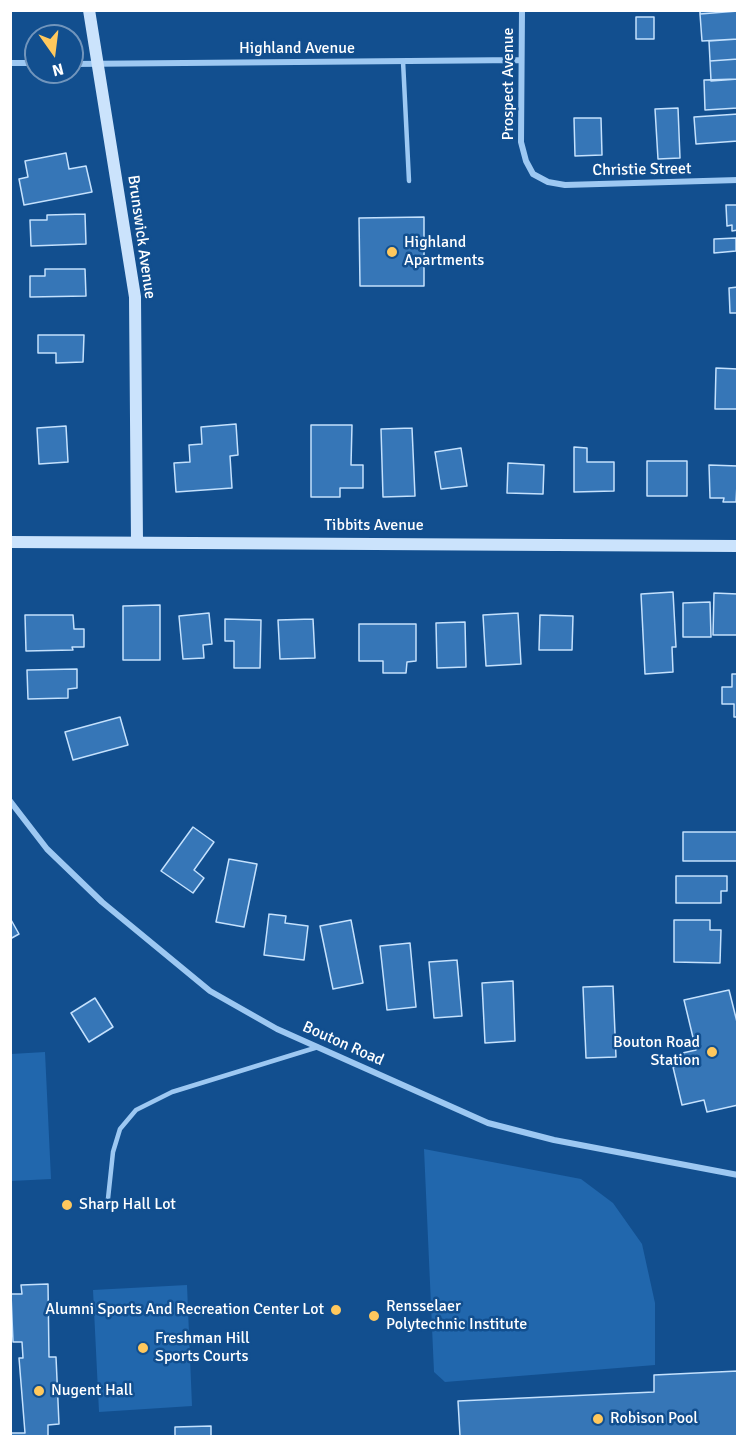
<!DOCTYPE html>
<html>
<head>
<meta charset="utf-8">
<style>
  body { margin:0 }
  #map { position:relative; width:748px; height:1447px; overflow:hidden; background:#124f8f; font-family:Signika,sans-serif }
  canvas { display:block }
  .frame { position:absolute; inset:0; border:12px solid #fff; pointer-events:none }
  .north { position:absolute; left:24px; top:24px; width:60px; height:60px; box-sizing:border-box; background:#124f8f; border:2px solid #7195bc; border-radius:50%; rotate:166deg; font-size:16px; font-weight:700; line-height:24px; text-align:center; color:#fff }
  .north::after { content:''; display:block; margin:auto; width:21px; height:27px; background:#ffc85d; clip-path:polygon(50% 0,100% 100%,50% 72%,0 100%) }
</style>
</head>
<body>
<div id="map">
<canvas width="748" height="1447"></canvas>
<div class="frame"></div>
<div class="north">N</div>
</div>
<script>
const ctx = document.querySelector('canvas').getContext('2d');
ctx.lineJoin = 'round';
function fillPath(path, color) {
  ctx.fillStyle = color;
  ctx.fill(path, 'evenodd');
}
function toPath(rows) {
  const path = new Path2D();
  for (const r of rows) {
    path.moveTo(r[0], r[1]);
    for (let i = 2; i < r.length; i += 2) path.lineTo(r[i], r[i + 1]);
  }
  return path;
}
function trace(path, color, width, dash) {
  ctx.strokeStyle = color;
  ctx.lineWidth = width;
  ctx.lineCap = dash ? 'butt' : 'round';
  ctx.setLineDash(dash || []);
  ctx.stroke(path);
}
function write(font, color, halo, rows, align = 'center') {
  ctx.font = font + ' Signika,sans-serif';
  ctx.lineWidth = 5;
  ctx.setLineDash([]);
  ctx.textBaseline = 'middle';
  ctx.strokeStyle = halo;
  ctx.fillStyle = color;
  for (const [text, x, y, turn = 0] of rows) {
    ctx.save();
    ctx.translate(x, y);
    ctx.rotate((+turn || 0) * Math.PI / 180);
    ctx.textAlign = isNaN(turn) ? turn : align;
    if (halo) ctx.strokeText(text, 0, 0);
    ctx.fillText(text, 0, 0);
    ctx.restore();
  }
}
fillPath(toPath([
  [45,1052,51,1179,11,1181,11,1054],
  [424,1149,581,1179,613,1203,642,1244,655,1303,655,1365,445,1382,434,1372],
  [187,1285,192,1406,99,1412,93,1290]
]), '#2167ad');
const building = toPath([
  [700,10,738,10,738,11,700,14,700,10],
  [738,11,738,39,702,41,700,14,738,11],
  [636,17,654,17,654,39,636,39,636,17],
  [738,39,738,59,710,61,709,41,738,39],
  [738,59,738,79,711,81,710,61,738,59],
  [738,79,738,108,705,110,704,80,738,79],
  [678,108,680,158,658,159,655,109,678,108],
  [738,114,738,141,696,144,694,117,738,114],
  [574,118,601,118,602,155,575,156,574,118],
  [66,153,69,169,86,166,92,192,24,205,19,179,28,177,25,161,66,153],
  [726,205,738,205,738,230,732,231,732,225,727,226,726,205],
  [85,214,86,244,31,246,30,220,47,220,47,215,85,214],
  [424,217,424,286,360,286,359,218,424,217],
  [736,238,736,251,714,253,714,239,736,238],
  [45,269,85,269,86,296,30,297,30,276,45,276,45,269],
  [738,287,738,313,730,313,729,288,738,287],
  [38,335,84,335,83,362,56,363,56,353,38,353,38,335],
  [716,368,738,369,738,409,715,409,716,368],
  [236,424,238,455,230,456,232,488,176,492,174,463,190,462,189,445,202,444,201,427,236,424],
  [311,425,352,425,351,465,363,465,363,488,340,488,340,497,311,497,311,425],
  [66,426,68,462,39,464,37,428,66,426],
  [412,428,415,496,383,497,381,429,412,428],
  [574,447,587,448,587,462,614,462,614,491,574,492,574,447],
  [461,448,467,486,441,489,435,452,461,448],
  [647,461,687,461,687,496,647,496,647,461],
  [508,463,544,465,543,494,507,493,508,463],
  [709,465,738,466,736,502,723,502,724,498,710,498,709,465],
  [673,592,676,647,672,647,673,672,645,674,641,594,673,592],
  [714,593,738,594,738,635,713,635,714,593],
  [710,602,711,637,683,637,683,603,710,602],
  [160,605,160,660,123,660,123,606,160,605],
  [209,613,212,644,203,645,204,658,183,659,179,616,209,613],
  [518,613,521,664,486,666,483,615,518,613],
  [25,615,73,615,74,629,84,629,84,647,72,647,73,650,26,651,25,615],
  [540,615,573,616,572,650,539,650,540,615],
  [225,619,261,620,260,668,234,668,234,641,225,641,225,619],
  [313,619,315,658,280,659,278,620,313,619],
  [465,622,466,667,437,668,436,623,465,622],
  [359,624,416,624,416,661,407,662,406,673,383,673,383,661,359,661,359,624],
  [77,669,77,688,68,689,68,698,28,699,27,670,77,669],
  [732,674,738,674,738,717,734,717,734,704,722,704,722,687,732,687,732,674],
  [120,717,128,745,73,760,65,732,120,717],
  [193,827,214,842,194,870,204,878,193,893,161,871,193,827],
  [683,832,737,832,737,861,683,861,683,832],
  [229,859,257,864,244,927,216,922,229,859],
  [676,876,727,876,727,891,721,891,721,903,676,903,676,876],
  [269,914,286,916,285,923,308,926,304,960,264,955,269,914],
  [10,918,19,934,10,939,10,918],
  [351,920,363,983,333,989,320,926,351,920],
  [674,920,710,920,710,930,721,930,720,963,674,962,674,920],
  [410,943,416,1007,387,1010,380,946,410,943],
  [457,960,462,1016,434,1018,429,962,457,960],
  [513,981,515,1041,485,1043,482,983,513,981],
  [613,986,616,1057,586,1058,583,987,613,986],
  [729,990,738,1026,738,1105,707,1112,704,1100,682,1105,673,1067,681,1065,678,1054,696,1050,684,1000,729,990],
  [95,998,113,1027,89,1042,71,1013,95,998],
  [48,1284,49,1357,56,1357,59,1424,48,1425,48,1436,10,1436,10,1433,25,1433,19,1358,23,1358,22,1342,13,1342,11,1294,22,1294,21,1285,48,1284],
  [738,1371,738,1436,460,1436,458,1401,654,1392,654,1375,738,1371],
  [211,1426,211,1436,175,1436,175,1427,211,1426]
]);
fillPath(building, '#3676b7');
trace(building, '#c4e1fd', 1.5);
trace(toPath([
  [403,61,409,181],
  [107,1208,113,1152,120,1129,136,1110,172,1092,318,1047]
]), '#9dc8f2', 4.5);
trace(toPath([
  [522,10,521,142,526,161,533,174,548,182,565,185,738,180],
  [10,63,36,63],
  [72,64,521,60],
  [10,801,47,849,102,902,210,991,277,1029,488,1123,554,1140,738,1175]
]), '#9dc8f2', 6);
trace(toPath([
  [89,10,135,297,137,542],
  [10,542,738,546]
]), '#cbe3fc', 12);
for (const [x, y, r, color] of [
  [392,252,6,"#ffc85d"],
  [712,1052,6,"#ffc85d"],
  [67,1205,6,"#ffc85d"],
  [336,1310,6,"#ffc85d"],
  [374,1316,6,"#ffc85d"],
  [143,1348,6,"#ffc85d"],
  [39,1391,6,"#ffc85d"],
  [598,1419,6,"#ffc85d"]
]) {
  const dot = new Path2D();
  dot.arc(x, y, r, 0, 2 * Math.PI);
  ctx.fillStyle = color;
  ctx.fill(dot);
  trace(dot, '#124f8f', 2);
}
write('16px', '#fff', '#124f8f', [
  ["Highland Avenue",297,49],
  ["Prospect Avenue",509,84,-90],
  ["Christie Street",642,170,-1],
  ["Brunswick Avenue",141,237,82],
  ["Tibbits Avenue",374,526],
  ["Bouton Road",343,1044,24]
]);
write('16px', '#fff', '#124f8f', [
  ["Highland",404,243],
  ["Apartments",404,261],
  ["Bouton Road",700,1043,"right"],
  ["Station",700,1061,"right"],
  ["Sharp Hall Lot",79,1205],
  ["Rensselaer",386,1307],
  ["Polytechnic Institute",386,1325],
  ["Alumni Sports And Recreation Center Lot",324,1310,"right"],
  ["Freshman Hill",155,1339],
  ["Sports Courts",155,1357],
  ["Nugent Hall",51,1391],
  ["Robison Pool",610,1419]
], 'left');
</script>
</body>
</html>
